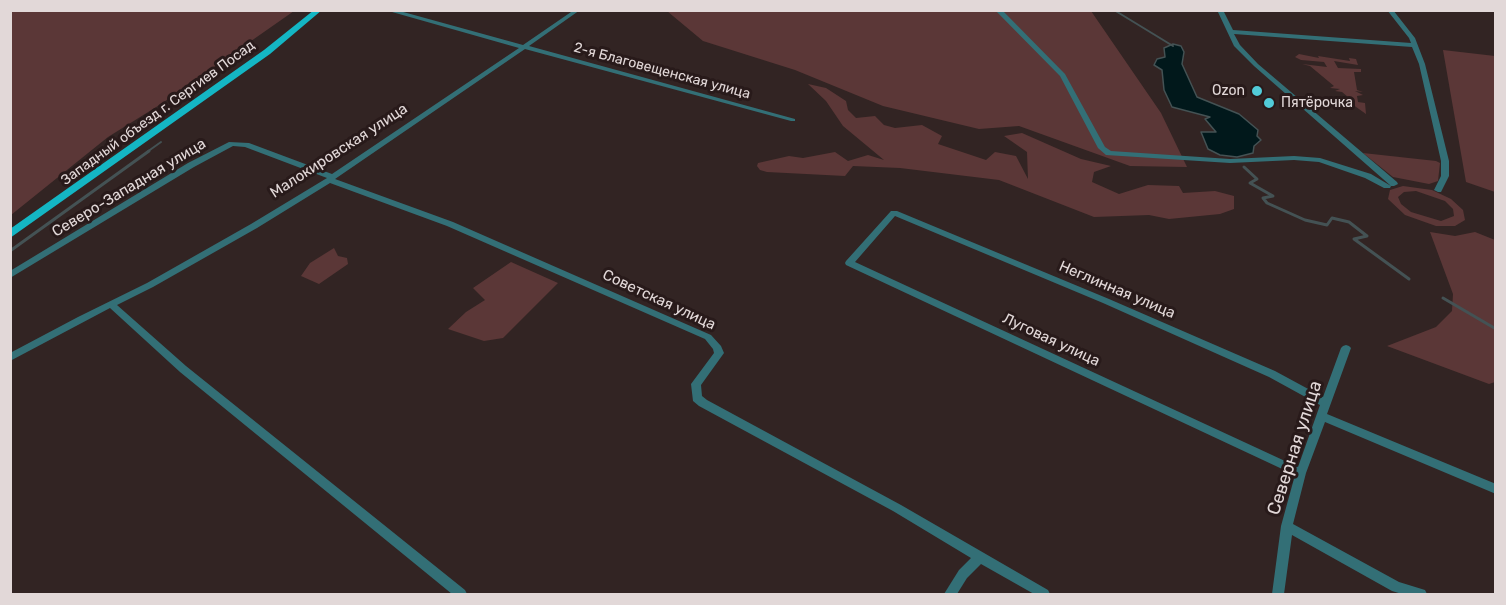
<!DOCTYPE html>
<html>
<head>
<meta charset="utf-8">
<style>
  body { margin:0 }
  #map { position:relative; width:1506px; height:605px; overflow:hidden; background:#322423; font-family:Rubik,sans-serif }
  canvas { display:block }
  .frame { position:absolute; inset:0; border:12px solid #e2d8d8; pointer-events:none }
</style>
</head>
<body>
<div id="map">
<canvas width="1506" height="605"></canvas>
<div class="frame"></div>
</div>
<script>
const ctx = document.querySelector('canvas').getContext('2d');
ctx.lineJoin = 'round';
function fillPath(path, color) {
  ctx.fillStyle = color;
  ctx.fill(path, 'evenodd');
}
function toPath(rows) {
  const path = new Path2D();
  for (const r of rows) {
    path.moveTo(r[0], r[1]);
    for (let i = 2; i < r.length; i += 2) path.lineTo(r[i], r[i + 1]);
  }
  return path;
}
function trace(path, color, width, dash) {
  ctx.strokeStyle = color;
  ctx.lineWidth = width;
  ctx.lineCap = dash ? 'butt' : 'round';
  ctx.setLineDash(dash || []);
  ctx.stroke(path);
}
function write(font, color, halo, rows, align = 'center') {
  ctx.font = font + ' Rubik,sans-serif';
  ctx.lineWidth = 6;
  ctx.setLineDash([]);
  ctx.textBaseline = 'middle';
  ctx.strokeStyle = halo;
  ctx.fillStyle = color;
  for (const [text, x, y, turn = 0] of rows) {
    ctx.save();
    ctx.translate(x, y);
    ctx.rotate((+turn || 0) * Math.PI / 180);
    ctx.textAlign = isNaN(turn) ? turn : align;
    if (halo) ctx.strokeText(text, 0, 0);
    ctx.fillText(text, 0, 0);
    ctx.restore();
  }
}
fillPath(toPath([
  [10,11,11,10,294,11,161,104,108,137,11,215],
  [667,11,1091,11,1161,113,1187,167,1130,166,1019,126,979,129,883,106,795,70,703,41],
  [1443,50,1495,56,1495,192,1466,182],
  [1299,54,1319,58,1318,56,1350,61,1349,58,1356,59,1358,65,1334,61,1338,68,1361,69,1361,72,1354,72,1357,90,1363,92,1355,91,1363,95,1357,96,1358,102,1365,103,1366,114,1349,102,1354,102,1342,92,1335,91,1340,89,1330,88,1334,86,1310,66,1302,64,1327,67,1324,62,1301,60,1295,57],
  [808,84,826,88,846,101,848,110,856,118,875,116,884,125,895,128,922,125,942,136,938,144,986,160,995,152,1016,156,1028,179,1027,152,1004,136,1022,133,1081,159,1111,166,1094,172,1092,182,1119,194,1148,185,1179,186,1183,193,1215,191,1234,196,1234,209,1220,214,1169,219,1149,215,1094,217,999,180,900,168,853,166,845,176,767,172,760,170,757,166,758,163,789,156,803,158,835,152,848,161,868,155,884,160,843,126,826,101],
  [1363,153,1436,161,1440,163,1438,181,1429,184,1393,177],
  [1403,186,1432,190,1451,199,1463,210,1465,220,1455,226,1436,226,1405,215,1388,199,1390,190],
  [1416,191,1445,201,1453,209,1454,216,1441,221,1411,212,1401,204,1398,197,1404,192],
  [1430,232,1455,236,1475,232,1495,240,1495,382,1489,384,1387,346,1436,327,1452,311,1453,294],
  [334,248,338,256,347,258,348,264,319,284,301,276,310,263],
  [511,262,558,283,503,338,484,341,448,329,466,312,485,300,473,288]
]), '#5b3737');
const water = toPath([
  [1173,44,1181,46,1184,52,1182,64,1197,97,1239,114,1258,130,1257,136,1261,140,1254,146,1253,153,1237,157,1220,155,1208,149,1201,132,1216,132,1205,119,1210,117,1172,107,1164,90,1162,70,1154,65,1157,59,1165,57,1164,48,1173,44]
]);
fillPath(water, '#01181b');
trace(water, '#445254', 1.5);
trace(toPath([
  [1114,10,1173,46],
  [147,152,161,142]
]), '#445254', 2);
trace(toPath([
  [1244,167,1257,179,1250,183,1273,196,1263,198,1267,203,1305,220,1327,225,1332,218,1349,222,1367,236,1354,239,1409,279],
  [10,251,149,151],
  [1443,298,1496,329]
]), '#445254', 3);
fillPath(toPath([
  [385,10,396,10,523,45,574,10,580,10,529,46,795,119,795,121,791,121,525,49,335,179,453,222,711,335,721,346,724,353,701,385,702,396,707,400,901,505,1048,590,1050,594,1034,594,981,564,967,578,957,594,944,594,959,570,971,558,893,511,699,406,693,401,691,384,714,353,713,349,705,339,447,226,330,183,257,228,153,287,117,305,186,366,465,590,467,594,452,594,180,372,110,308,10,361,10,353,78,317,147,283,251,224,327,178,245,147,233,146,194,167,10,278,10,271,188,163,229,142,249,143,332,174,519,48,385,10],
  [995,10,1002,10,1065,74,1105,147,1111,151,1230,159,1294,156,1320,158,1371,174,1391,186,1390,188,1384,188,1365,178,1319,162,1294,160,1230,163,1106,155,1098,148,1060,76,995,10],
  [1217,10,1223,10,1233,30,1411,43,1409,38,1387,10,1393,10,1415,38,1425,64,1449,161,1449,176,1441,192,1438,192,1434,190,1441,176,1441,161,1419,64,1412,47,1234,34,1240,45,1258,64,1397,182,1398,184,1394,186,1391,186,1254,66,1234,46,1217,10],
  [891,211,897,211,1109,299,1275,371,1323,397,1341,348,1343,346,1346,345,1349,346,1351,348,1327,414,1496,484,1496,494,1325,422,1306,473,1293,524,1399,582,1425,590,1427,594,1402,594,1392,591,1292,535,1284,594,1272,594,1281,526,1295,475,846,265,845,263,846,261,891,211],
  [895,216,1103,303,1269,377,1320,405,1298,467,855,262,895,216]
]), '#336f76');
fillPath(toPath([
  [314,10,322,10,270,54,10,238,10,229,264,50,314,10]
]), '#14b6c4');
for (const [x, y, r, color] of [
  [1257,91,6,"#52cbd8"],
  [1269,103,6,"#52cbd8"]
]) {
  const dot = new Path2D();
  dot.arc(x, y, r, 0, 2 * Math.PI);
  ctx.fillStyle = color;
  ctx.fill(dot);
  trace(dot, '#281a1a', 2);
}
write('14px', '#e2d8d8', '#281a1a', [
  ["2-я Благовещенская улица",662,71,15],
  ["Западный объезд г. Сергиев Посад",158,113,-36]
]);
write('14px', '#e2d8d8', '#281a1a', [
  ["Ozon",1245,91],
  ["Пятёрочка",1281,103,"left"]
], 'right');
write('15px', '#e2d8d8', '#281a1a', [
  ["Малокировская улица",339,151,-33],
  ["Северо-Западная улица",129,188,-31],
  ["Неглинная улица",1117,290,23],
  ["Советская улица",659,300,25],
  ["Луговая улица",1051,340,25]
]);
write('18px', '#e2d8d8', '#281a1a', [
  ["Северная улица",1295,448,-72]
]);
</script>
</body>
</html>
